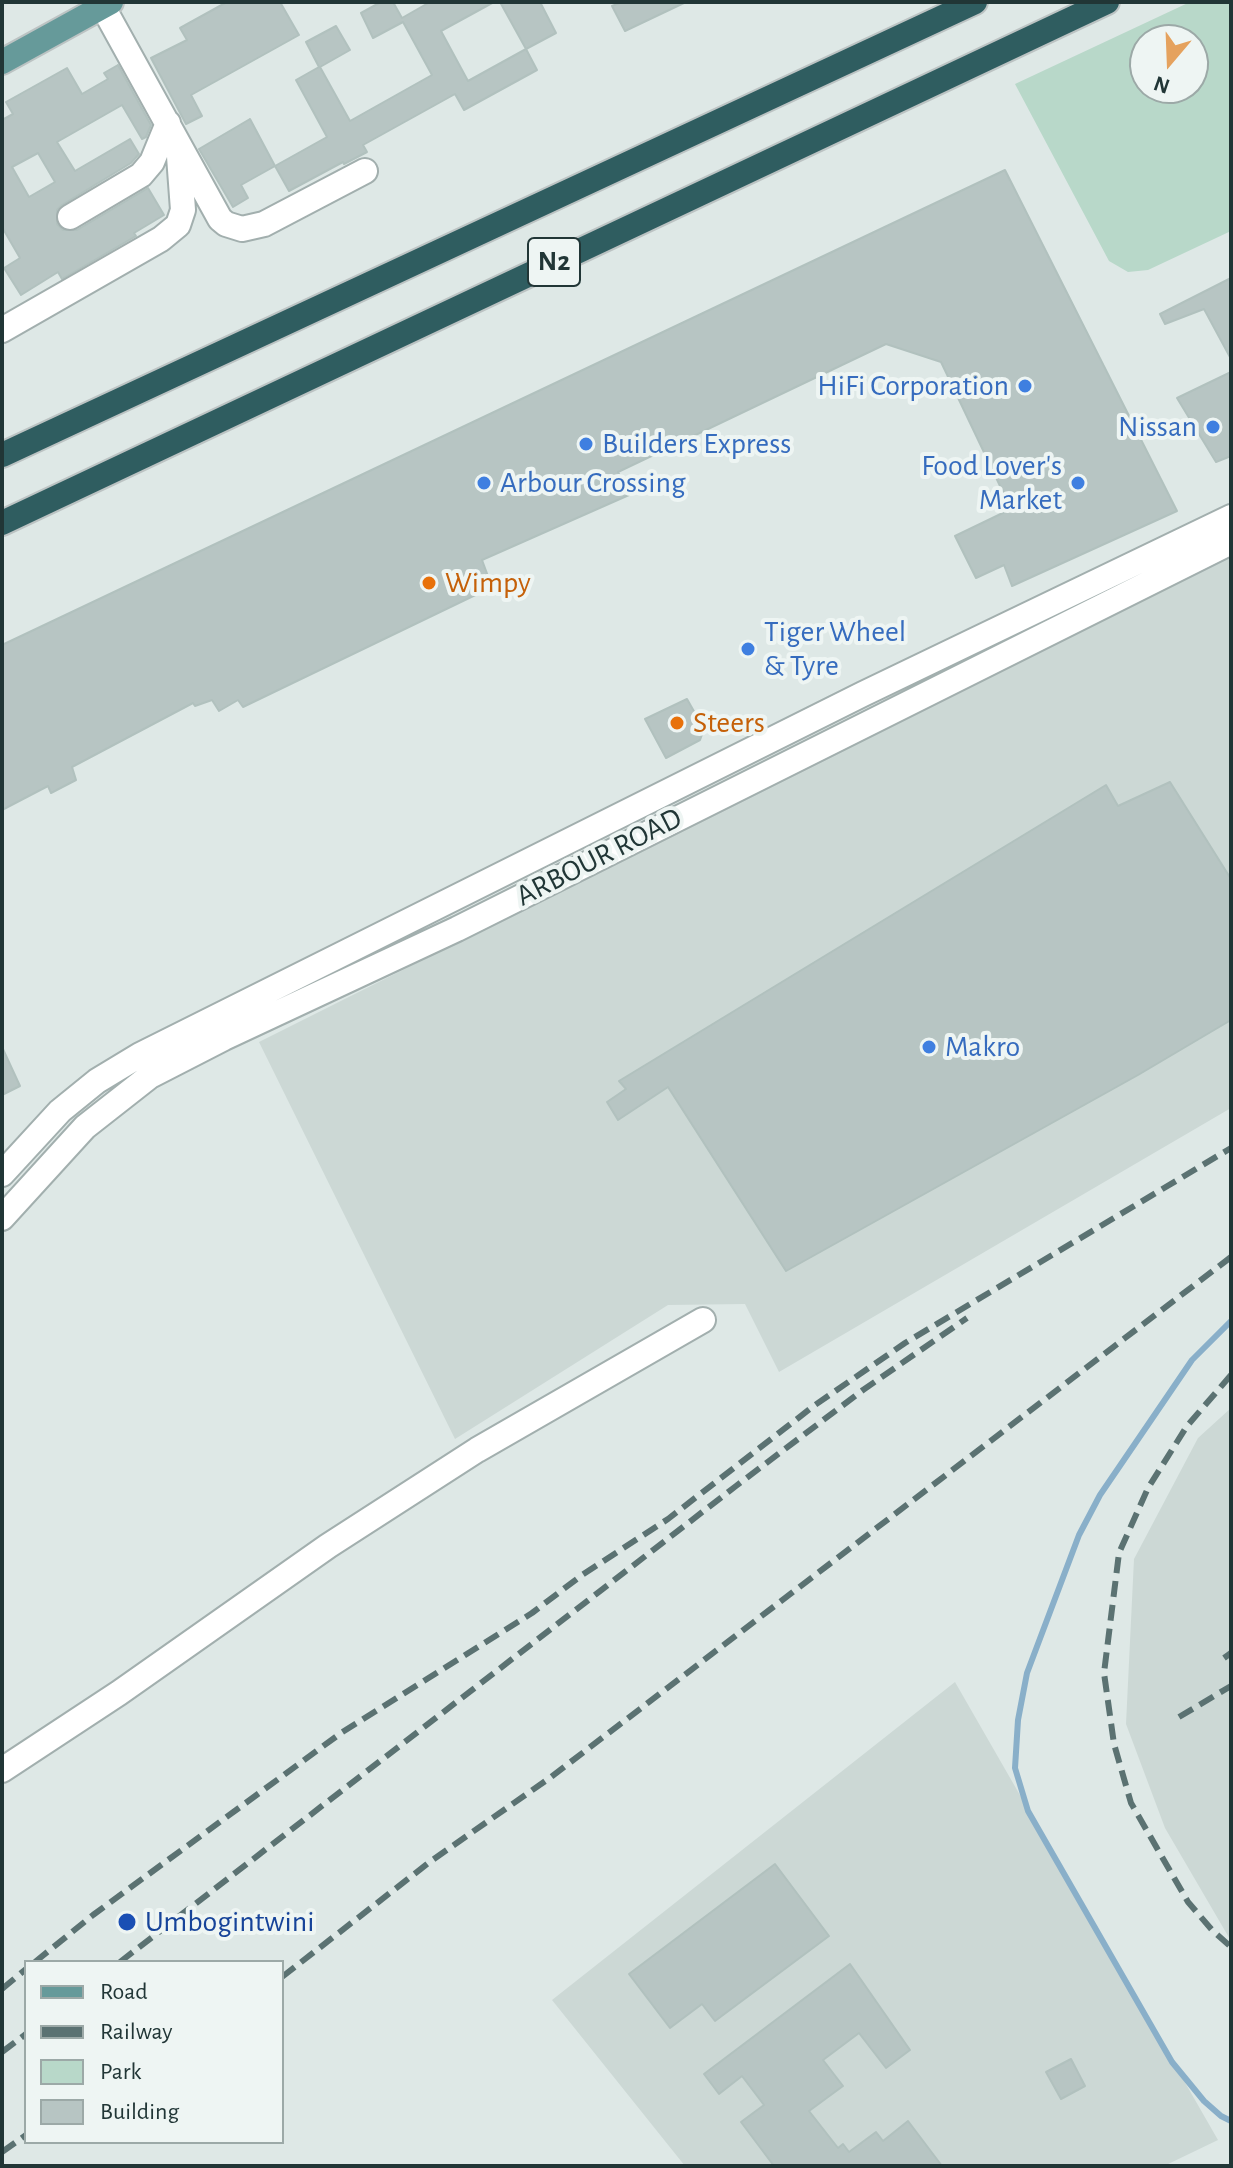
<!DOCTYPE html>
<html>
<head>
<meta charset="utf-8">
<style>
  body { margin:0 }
  #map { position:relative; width:1233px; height:2168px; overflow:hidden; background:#dee8e6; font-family:"Alegreya Sans",sans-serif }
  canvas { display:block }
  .frame { position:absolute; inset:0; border:4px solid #213636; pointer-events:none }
  .legend { position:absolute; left:24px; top:1960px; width:260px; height:184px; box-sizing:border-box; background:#eef5f3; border:2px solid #9ca9a7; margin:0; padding:10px 14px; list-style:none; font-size:24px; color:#213636 }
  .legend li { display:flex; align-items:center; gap:16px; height:40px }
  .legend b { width:40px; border:2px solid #9ca9a7 }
  .north { position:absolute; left:1129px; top:24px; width:80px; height:80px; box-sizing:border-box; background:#eef5f3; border:2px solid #9ca9a7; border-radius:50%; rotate:199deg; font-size:22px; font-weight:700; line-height:32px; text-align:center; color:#213636 }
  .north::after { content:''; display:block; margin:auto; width:28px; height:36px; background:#e5a25e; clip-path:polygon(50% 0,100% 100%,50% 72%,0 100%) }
</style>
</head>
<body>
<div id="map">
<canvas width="1233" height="2168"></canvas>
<div class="frame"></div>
<ul class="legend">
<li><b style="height:10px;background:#669a9a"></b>Road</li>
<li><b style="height:10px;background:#5b7272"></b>Railway</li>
<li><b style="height:22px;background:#b8d8c9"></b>Park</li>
<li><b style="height:22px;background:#b7c5c3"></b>Building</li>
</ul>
<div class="north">N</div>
</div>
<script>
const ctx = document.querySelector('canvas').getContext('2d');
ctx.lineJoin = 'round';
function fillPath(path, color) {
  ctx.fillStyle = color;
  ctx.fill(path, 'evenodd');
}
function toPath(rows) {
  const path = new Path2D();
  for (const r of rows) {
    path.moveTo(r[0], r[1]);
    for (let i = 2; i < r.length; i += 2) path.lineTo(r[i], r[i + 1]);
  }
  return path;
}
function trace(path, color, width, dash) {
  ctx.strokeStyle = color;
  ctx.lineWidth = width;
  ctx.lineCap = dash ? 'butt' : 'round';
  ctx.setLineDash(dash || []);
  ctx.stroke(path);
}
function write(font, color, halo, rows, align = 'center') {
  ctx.font = font + ' "Alegreya Sans",sans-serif';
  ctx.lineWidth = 8;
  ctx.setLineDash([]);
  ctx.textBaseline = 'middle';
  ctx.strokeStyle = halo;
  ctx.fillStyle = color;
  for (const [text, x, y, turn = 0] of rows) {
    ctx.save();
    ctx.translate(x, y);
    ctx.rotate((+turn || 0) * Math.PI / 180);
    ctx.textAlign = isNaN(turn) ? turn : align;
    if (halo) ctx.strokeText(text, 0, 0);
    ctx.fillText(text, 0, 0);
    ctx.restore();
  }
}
fillPath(toPath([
  [1231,555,1231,1108,779,1372,745,1304,668,1305,455,1439,259,1042],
  [1231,1408,1231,1941,1165,1828,1126,1724,1134,1559,1198,1438],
  [955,1682,1218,2140,1164,2166,685,2166,552,2000]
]), '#ccd8d5');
fillPath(toPath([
  [1190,2,1231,2,1231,231,1148,270,1128,272,1109,261,1015,84],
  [1145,40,1193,40,1193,88,1145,88]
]), '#b8d8c9');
trace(toPath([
  [1231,1321,1192,1360,1100,1495,1079,1535,1027,1673,1018,1720,1015,1768,1028,1811,1172,2062,1204,2101,1221,2116,1231,2121]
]), '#89afc9', 6);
const building = toPath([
  [227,2,280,2,299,35,191,95,202,116,186,124,151,58,187,40,180,28,227,2],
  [381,2,393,2,402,18,430,2,494,2,441,31,468,81,526,49,537,70,464,110,455,94,363,145,367,152,344,164,343,162,289,191,275,166,327,137,296,80,319,67,306,42,336,26,350,50,320,67,350,121,432,75,403,22,373,38,361,13,381,2],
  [500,2,540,2,556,33,526,49,500,2],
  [622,2,686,2,625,31,612,6,622,2],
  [118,65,151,125,146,137,142,139,122,105,57,142,75,171,130,139,139,154,131,163,62,205,57,210,57,224,63,230,77,230,148,188,164,215,134,233,136,236,62,279,58,272,21,295,4,268,20,258,2,227,2,120,13,114,6,102,67,68,82,94,108,79,104,73,118,65],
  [38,153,55,182,29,197,12,167,38,153],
  [250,119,275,166,241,185,248,198,233,207,199,149,250,119],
  [1005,170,1177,511,1012,586,1004,565,976,578,955,536,1011,509,941,362,886,344,618,472,629,495,482,560,492,587,243,707,238,700,219,711,212,700,195,706,193,703,72,767,76,780,51,793,48,786,2,810,2,645,1005,170],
  [1231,278,1231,359,1204,309,1165,324,1160,314,1231,278],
  [1231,372,1231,456,1216,462,1177,398,1231,372],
  [687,699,704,729,700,740,666,758,645,719,687,699],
  [1170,782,1231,879,1231,1020,1138,1075,786,1271,668,1087,618,1120,607,1102,626,1089,619,1081,1106,785,1118,806,1170,782],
  [2,1047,20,1086,2,1095,2,1047],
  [775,1864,829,1936,715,2021,702,2004,670,2028,629,1974,775,1864],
  [850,1964,910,2050,886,2068,859,2033,823,2060,843,2086,809,2111,838,2148,843,2144,849,2152,876,2132,883,2141,908,2121,942,2166,774,2166,741,2122,764,2105,742,2076,719,2094,704,2074,850,1964],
  [1071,2059,1085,2086,1061,2099,1046,2072,1071,2059]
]);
fillPath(building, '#b7c5c3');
trace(building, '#b1c1be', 2);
const minor = toPath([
  [103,7,220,219,226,224,242,229,264,224,365,171],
  [70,217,141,175,152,162,168,123],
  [2,330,161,239,178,225,183,210,179,156],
  [2,1174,60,1111,97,1081,140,1055,863,694,1231,517],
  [2,1218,85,1127,150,1076,224,1038,457,929,1231,542],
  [2,1770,119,1693,328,1546,477,1450,703,1320]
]);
const major = toPath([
  [2,62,111,2]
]);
const highway = toPath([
  [2,455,975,2],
  [2,523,1107,2]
]);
trace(minor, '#a2afae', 28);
trace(major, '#bcc3c3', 28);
trace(highway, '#bcc3c3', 28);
trace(minor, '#fff', 24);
trace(major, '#669a9a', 24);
trace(highway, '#2f5d60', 24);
trace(toPath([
  [1231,1375,1187,1426,1148,1488,1119,1553,1104,1673,1114,1744,1131,1803,1188,1902,1212,1930,1231,1947],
  [1224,1658,1231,1653],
  [1179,1717,1231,1686],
  [35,1962,93,1915,341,1733,532,1613,582,1575,668,1519,815,1405,905,1343,1231,1148],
  [120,1962,736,1486,863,1390,967,1318],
  [282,1977,431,1861,551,1777,1231,1257],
  [2,1989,26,1969],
  [2,2052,26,2034],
  [2,2152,26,2135]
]), '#5b7272', 6, [16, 8]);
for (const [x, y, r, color] of [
  [1025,386,8,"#3f7fe0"],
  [1213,427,8,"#3f7fe0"],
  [586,444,8,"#3f7fe0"],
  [484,483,8,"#3f7fe0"],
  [1078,483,8,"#3f7fe0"],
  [429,583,8,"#e8710a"],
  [748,649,8,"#3f7fe0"],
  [677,723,8,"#e8710a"],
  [929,1047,8,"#3f7fe0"],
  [127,1922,10,"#1a4fb4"]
]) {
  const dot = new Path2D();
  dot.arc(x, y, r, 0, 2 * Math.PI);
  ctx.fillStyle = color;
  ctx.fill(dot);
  trace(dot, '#eef5f3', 3);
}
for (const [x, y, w] of [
  [554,262,52]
]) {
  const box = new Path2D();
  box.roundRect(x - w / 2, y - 24, w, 48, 6);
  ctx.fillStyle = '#eef5f3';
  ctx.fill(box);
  trace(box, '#213636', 2);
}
write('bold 28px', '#213636', null, [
  ["N2",554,262]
]);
write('30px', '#366cbe', '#eef5f3', [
  ["HiFi Corporation",1009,386,"right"],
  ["Nissan",1197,427,"right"],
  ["Builders Express",602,444],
  ["Food Lover's",1062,466,"right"],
  ["Market",1062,500,"right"],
  ["Arbour Crossing",500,483],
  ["Tiger Wheel",764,632],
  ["& Tyre",764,666],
  ["Makro",945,1047]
], 'left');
write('30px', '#c56008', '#eef5f3', [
  ["Wimpy",445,583],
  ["Steers",693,723]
], 'left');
write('30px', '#213636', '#eef5f3', [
  ["ARBOUR ROAD",599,857,-27]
]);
write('30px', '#164399', '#eef5f3', [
  ["Umbogintwini",145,1922]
], 'left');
</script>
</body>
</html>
